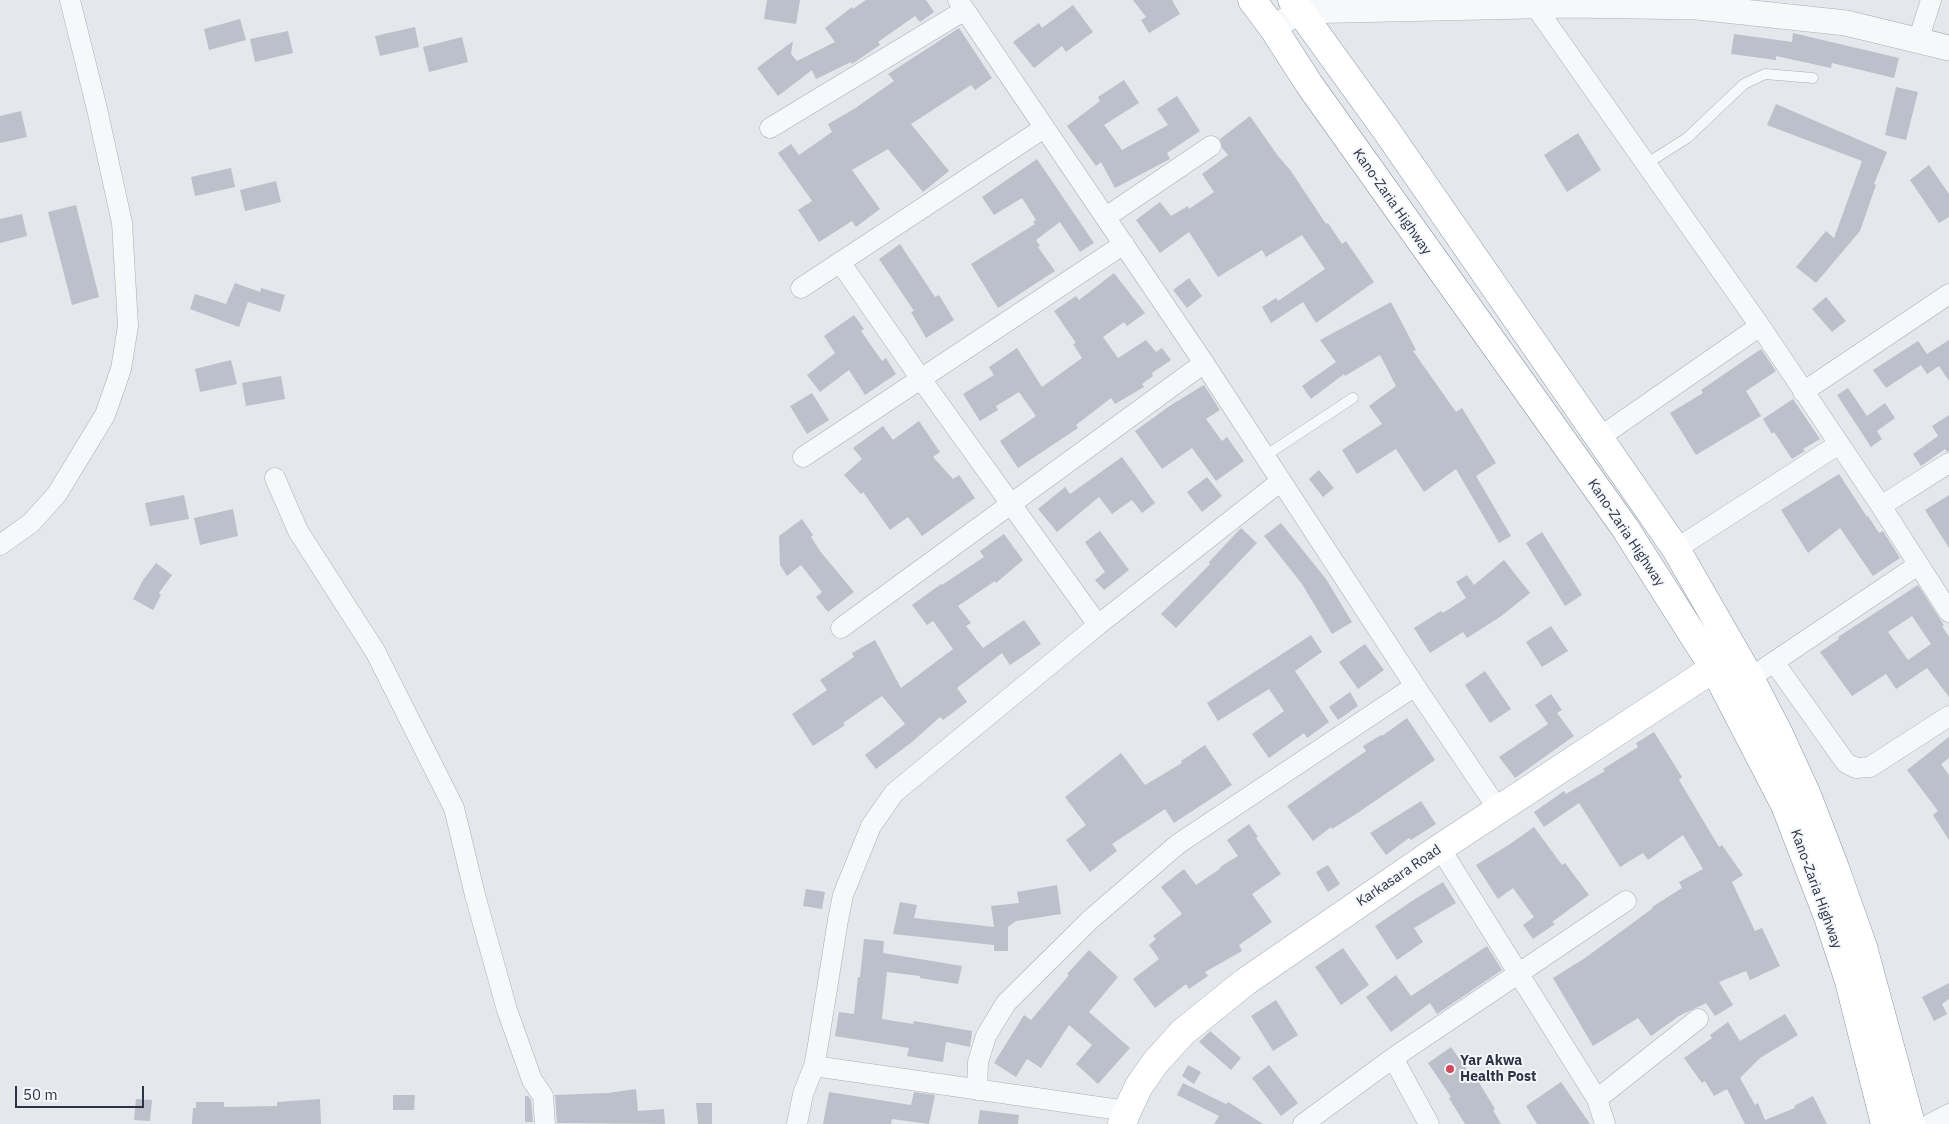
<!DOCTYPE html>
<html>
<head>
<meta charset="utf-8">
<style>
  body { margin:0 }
  #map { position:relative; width:1949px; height:1124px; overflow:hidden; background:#e4e7ec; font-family:"IBM Plex Sans",sans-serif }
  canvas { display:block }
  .scale { position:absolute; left:15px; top:1086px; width:129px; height:22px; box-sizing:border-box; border:2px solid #2b3445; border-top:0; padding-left:6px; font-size:15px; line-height:18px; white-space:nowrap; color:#2b3445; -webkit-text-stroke:4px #f4f6f9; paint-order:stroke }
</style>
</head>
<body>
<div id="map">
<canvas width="1949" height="1124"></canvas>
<div class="scale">50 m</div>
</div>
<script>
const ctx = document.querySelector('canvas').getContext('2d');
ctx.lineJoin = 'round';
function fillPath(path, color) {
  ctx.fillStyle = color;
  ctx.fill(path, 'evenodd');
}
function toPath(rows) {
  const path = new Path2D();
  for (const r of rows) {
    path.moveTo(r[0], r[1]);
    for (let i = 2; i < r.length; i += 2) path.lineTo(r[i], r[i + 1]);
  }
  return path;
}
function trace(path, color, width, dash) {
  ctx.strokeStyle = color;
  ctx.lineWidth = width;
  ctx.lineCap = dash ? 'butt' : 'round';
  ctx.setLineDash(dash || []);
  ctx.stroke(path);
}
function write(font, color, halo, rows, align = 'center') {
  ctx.font = font + ' "IBM Plex Sans",sans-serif';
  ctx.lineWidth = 4;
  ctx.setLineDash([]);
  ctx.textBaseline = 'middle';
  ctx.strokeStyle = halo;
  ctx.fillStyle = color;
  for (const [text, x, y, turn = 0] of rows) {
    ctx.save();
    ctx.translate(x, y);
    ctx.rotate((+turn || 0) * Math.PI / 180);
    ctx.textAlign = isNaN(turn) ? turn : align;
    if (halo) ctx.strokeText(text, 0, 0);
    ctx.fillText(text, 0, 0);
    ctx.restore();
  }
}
fillPath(toPath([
  [767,0,800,0,796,24,764,19],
  [866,0,926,0,934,12,920,22,915,16,878,42,880,45,852,64,851,62,816,79,812,70,778,96,757,68,793,41,791,54,797,61,835,42,825,28,852,7,853,9],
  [1133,0,1172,0,1180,14,1149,33,1141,20,1146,17],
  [1073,5,1093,32,1066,52,1062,46,1034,68,1013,42,1039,23,1042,28],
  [240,19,246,40,209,50,204,29],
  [415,27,419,47,380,56,375,36],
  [959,28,992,78,975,90,971,85,911,124,949,171,923,192,888,149,852,170,880,209,856,227,852,221,819,242,798,210,812,201,778,153,791,144,799,155,832,132,828,124,854,109,894,81,888,74],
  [288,31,293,53,255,62,250,39],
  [1793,33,1899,58,1894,78,1832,63,1831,68,1776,56,1776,60,1731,54,1734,34,1792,42],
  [462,37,468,62,429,72,423,47],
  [1124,80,1139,103,1104,125,1122,150,1168,125,1157,109,1177,96,1200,131,1167,153,1170,159,1115,188,1101,162,1096,166,1067,126,1100,101,1098,97],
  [1896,87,1918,92,1906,140,1885,135],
  [1776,104,1887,152,1874,184,1876,185,1860,231,1816,283,1796,267,1826,231,1834,238,1862,161,1767,125],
  [21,111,27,137,0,143,0,116],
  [1250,116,1278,156,1291,171,1326,224,1328,223,1342,244,1346,241,1374,282,1316,323,1303,302,1271,323,1262,307,1276,298,1278,301,1325,269,1302,235,1266,257,1262,250,1218,277,1189,232,1160,253,1136,220,1160,202,1171,216,1188,206,1189,209,1214,192,1202,174,1228,155,1222,148,1220,139],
  [1578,133,1601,170,1567,192,1544,155],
  [1037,159,1094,243,1080,252,1060,222,1036,240,1040,246,1038,247,1055,271,998,308,971,264,1035,224,1033,222,1036,220,1022,198,994,215,982,197],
  [1929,165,1949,194,1949,217,1939,223,1910,180],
  [231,168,235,187,195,196,191,177],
  [276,181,281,202,245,211,240,190],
  [76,205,99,297,72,305,48,212],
  [22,214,27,236,0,243,0,219],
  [900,244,935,297,939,295,954,320,926,338,911,312,914,311,879,259],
  [1114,273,1145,313,1127,326,1124,322,1103,337,1118,358,1146,340,1156,352,1162,348,1171,360,1152,373,1153,376,1142,384,1144,387,1115,404,1111,398,1076,425,1078,428,1018,468,1000,441,1036,416,1019,392,996,406,998,410,980,421,963,394,994,375,989,367,1017,348,1042,387,1082,358,1073,344,1076,343,1054,311,1076,296,1079,300],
  [1189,278,1202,296,1187,308,1173,290],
  [235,283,260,292,261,288,285,295,280,312,248,302,239,327,190,309,195,294,226,304],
  [1826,297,1846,321,1832,332,1812,309],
  [1391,302,1416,350,1413,351,1456,412,1462,408,1496,463,1476,476,1511,536,1499,543,1456,469,1424,492,1396,449,1357,474,1342,450,1382,424,1369,406,1396,386,1380,355,1345,376,1344,374,1311,399,1302,386,1336,362,1320,340],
  [854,315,864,329,861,331,882,361,886,358,896,374,865,395,849,370,820,392,807,375,835,353,824,336],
  [1949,340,1949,381,1939,366,1927,374,1921,365,1886,388,1873,370,1918,341,1927,354],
  [1761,349,1776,371,1746,391,1761,416,1696,455,1670,413,1703,393,1701,390],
  [231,360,237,384,200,392,195,369],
  [281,376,285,399,246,406,242,383],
  [1204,385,1220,410,1206,419,1222,441,1227,437,1244,461,1216,481,1192,448,1162,469,1135,431,1171,405],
  [1848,388,1867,416,1885,403,1895,418,1877,431,1882,439,1871,447,1837,395],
  [812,393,829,420,807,434,790,406],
  [1793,399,1820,439,1803,449,1805,451,1792,459,1774,432,1772,434,1763,419],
  [1949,415,1949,451,1947,452,1945,449,1921,466,1913,454,1938,436,1932,426],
  [919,421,940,452,933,457,953,479,959,475,975,498,922,536,908,517,890,530,863,492,861,494,844,475,862,459,853,448,883,426,893,440],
  [1122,457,1155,503,1142,513,1132,500,1112,514,1099,497,1057,532,1038,509,1065,487,1070,494],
  [1319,470,1334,488,1323,497,1309,479],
  [1839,474,1867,517,1868,516,1879,533,1883,531,1900,558,1873,576,1840,528,1808,553,1781,510],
  [1207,477,1222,496,1202,512,1187,492],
  [184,495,189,519,150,526,145,503],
  [1949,495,1949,548,1925,510],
  [233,509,238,536,200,545,194,518],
  [802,519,813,535,811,537,820,551,854,592,828,612,816,597,822,592,801,565,787,576,780,565,779,536],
  [1281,523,1326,579,1352,622,1332,634,1302,584,1264,536],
  [1241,528,1257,543,1176,628,1161,614,1210,564,1209,562],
  [1100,531,1129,570,1104,590,1095,580,1105,572,1085,542],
  [1542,532,1582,595,1565,606,1526,543],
  [1004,534,1023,560,996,583,995,581,958,606,971,623,966,626,983,648,1024,620,1041,644,1010,665,1002,653,957,688,967,702,943,720,940,717,912,742,876,769,865,755,905,724,882,696,843,723,845,725,813,746,792,714,827,690,820,680,854,657,852,653,875,640,901,688,953,649,933,621,927,625,912,605,941,584,942,585,984,557,980,551],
  [1504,560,1530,593,1500,617,1467,638,1463,632,1430,653,1414,628,1441,611,1443,613,1466,598,1456,582,1467,575,1474,585],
  [156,563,172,575,159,593,161,595,153,610,133,599,143,580],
  [1918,585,1944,625,1942,626,1949,637,1949,697,1927,668,1896,689,1886,674,1852,696,1820,652,1839,639,1838,637],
  [1912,616,1931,644,1908,660,1888,632],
  [1551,626,1568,651,1542,667,1526,642],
  [1311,635,1322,652,1295,671,1329,722,1307,738,1304,733,1269,758,1252,734,1284,711,1269,689,1218,721,1207,703],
  [1365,644,1384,670,1358,689,1339,662],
  [1485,671,1511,709,1490,723,1465,685],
  [1350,692,1358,706,1338,720,1329,707],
  [1551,694,1562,710,1557,713,1574,736,1515,778,1499,757,1548,724,1535,705],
  [1407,718,1435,760,1356,814,1332,829,1331,827,1313,841,1287,806,1366,751,1363,746,1381,735,1382,736],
  [1654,732,1682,777,1679,780,1719,847,1722,845,1743,875,1732,882,1755,931,1762,928,1780,966,1750,980,1746,971,1719,982,1733,1005,1715,1016,1706,1003,1679,1016,1651,1036,1638,1018,1593,1046,1553,978,1585,958,1653,908,1652,907,1682,888,1679,882,1703,869,1683,835,1648,860,1643,853,1620,867,1579,803,1544,827,1534,812,1564,791,1566,794,1605,771,1603,769,1638,747,1636,743],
  [1949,737,1949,758,1941,764,1949,775,1949,840,1933,815,1938,811,1907,770],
  [1205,745,1232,785,1174,823,1165,809,1112,844,1117,851,1090,872,1066,840,1086,825,1065,797,1121,753,1145,785,1182,763,1181,761],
  [1421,801,1436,824,1411,840,1409,838,1386,855,1370,833],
  [1249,824,1258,837,1256,838,1281,874,1252,894,1272,922,1239,945,1242,951,1205,972,1208,976,1189,989,1186,984,1155,1008,1133,979,1159,959,1149,945,1156,939,1153,936,1182,914,1161,887,1184,869,1196,885,1221,868,1220,867,1238,856,1227,840],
  [1534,827,1562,865,1565,863,1589,895,1552,922,1555,924,1533,939,1523,925,1534,917,1513,888,1498,899,1476,865,1510,844],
  [1328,865,1340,884,1328,892,1316,872],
  [1443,882,1456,903,1414,928,1423,942,1397,960,1375,926,1415,899],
  [1057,885,1061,914,1016,921,1008,927,1008,951,994,951,994,945,893,934,900,902,917,905,914,918,994,927,991,906,1019,903,1017,892],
  [806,889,825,892,822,909,803,906],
  [864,939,884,941,883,953,962,966,958,984,920,978,920,976,887,972,882,1019,913,1024,914,1021,972,1031,970,1047,946,1042,943,1062,907,1056,909,1048,835,1036,839,1012,854,1014,858,977,860,977],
  [1487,946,1502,970,1437,1014,1430,1003,1391,1032,1366,997,1396,975,1411,996],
  [1343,948,1369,985,1341,1005,1315,967],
  [1089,950,1118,977,1089,1012,1130,1048,1098,1084,1076,1064,1092,1045,1069,1025,1041,1068,1027,1059,1016,1077,994,1063,1024,1015,1031,1020,1069,975,1067,974],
  [1949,983,1949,999,1942,1004,1947,1014,1934,1021,1922,997],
  [1276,1000,1298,1035,1273,1051,1251,1016],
  [1785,1014,1798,1035,1760,1058,1740,1078,1755,1105,1758,1103,1765,1120,1795,1108,1794,1106,1813,1096,1827,1124,1745,1124,1727,1089,1714,1096,1705,1081,1702,1083,1684,1058,1712,1038,1710,1035,1728,1022,1740,1041],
  [1210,1031,1241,1058,1231,1070,1199,1042],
  [1451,1047,1476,1082,1478,1081,1495,1109,1493,1110,1501,1124,1465,1124,1449,1098,1451,1097,1428,1063],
  [1188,1065,1201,1072,1194,1084,1182,1076],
  [1269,1065,1298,1103,1281,1116,1252,1078],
  [1561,1082,1590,1124,1537,1124,1526,1106],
  [1183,1083,1226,1104,1228,1102,1263,1124,1214,1124,1219,1116,1177,1095],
  [636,1089,638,1111,664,1109,665,1124,557,1123,555,1095,608,1093],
  [829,1092,911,1105,914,1092,935,1095,929,1124,892,1119,891,1124,823,1124],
  [393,1095,415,1095,414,1110,393,1110],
  [525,1096,528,1096,531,1100,533,1122,525,1122],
  [136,1099,152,1100,150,1121,134,1120],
  [320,1099,321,1124,192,1124,193,1108,196,1108,196,1102,224,1102,224,1107,277,1106,277,1102],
  [696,1103,712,1103,712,1124,698,1124],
  [980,1110,1019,1115,1018,1124,978,1124]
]), '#bbc0ca');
const service = toPath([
  [1646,164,1687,138,1744,84,1765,74,1813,78],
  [1265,456,1353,398]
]);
const minor = toPath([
  [958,0,1204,363,1415,686,1498,809],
  [1535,6,1760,326,1881,506,1949,612],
  [1918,41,1931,0],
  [770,128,965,10],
  [1106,217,1211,146],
  [840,262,921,379,1098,625],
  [801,288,1044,128],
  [1803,392,1949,294],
  [1600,437,1760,326],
  [803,457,1124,244],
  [275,478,298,531,375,651,454,808,475,895,507,1010,532,1080,543,1096,545,1124],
  [1881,506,1949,463],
  [0,545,31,523,57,494,105,415,121,369,128,326,122,223,97,109,70,0],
  [1676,549,1839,444],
  [841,628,1204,363],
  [1774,662,1846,763,1856,768,1870,767,1949,716],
  [1750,678,1918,565],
  [1440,848,1597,1099,1605,1124],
  [814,1066,1127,1111],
  [977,1090,978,1062,986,1036,1006,1003,1091,919,1178,844,1415,686],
  [1597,1099,1698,1019],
  [797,1124,803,1094,814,1066,817,1051,838,920,843,895,871,826,894,793,1098,625,1281,481],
  [1303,1124,1393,1058],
  [1429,1124,1393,1058,1626,901],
  [1930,1124,1949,1114]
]);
const tertiary = toPath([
  [1273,28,1300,11,1572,5,1697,7,1846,23,1949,48]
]);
const secondary = toPath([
  [1122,1124,1127,1111,1139,1086,1155,1063,1183,1032,1245,982,1440,848,1714,668]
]);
const trunk = toPath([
  [1252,0,1273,28,1309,84,1625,528,1714,668,1785,805,1828,917,1849,981,1885,1124],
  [1292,0,1386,130,1676,549,1750,678,1779,734,1807,795,1835,868,1863,947,1911,1124]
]);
trace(service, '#a9aeb7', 11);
trace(minor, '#a9aeb7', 21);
trace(tertiary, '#a9aeb7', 26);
trace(secondary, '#a9aeb7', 29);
trace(trunk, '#8b94a3', 29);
trace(service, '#f7f8fa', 10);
trace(minor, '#f7f8fa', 20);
trace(tertiary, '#f7f8fa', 25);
trace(secondary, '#fff', 28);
trace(trunk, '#fff', 28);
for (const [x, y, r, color] of [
  [1450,1069,5,"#d1495b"]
]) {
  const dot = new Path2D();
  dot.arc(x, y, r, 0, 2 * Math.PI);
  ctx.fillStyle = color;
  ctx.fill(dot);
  trace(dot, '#f4f6f9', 2);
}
write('14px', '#2b3445', '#f4f6f9', [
  ["Kano-Zaria Highway",1392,202,55],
  ["Kano-Zaria Highway",1626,533,56],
  ["Karkasara Road",1399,876,-34],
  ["Kano-Zaria Highway",1816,889,70]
]);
write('bold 14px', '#2b3445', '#f4f6f9', [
  ["Yar Akwa",1460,1061],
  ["Health Post",1460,1077]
], 'left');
</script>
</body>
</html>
